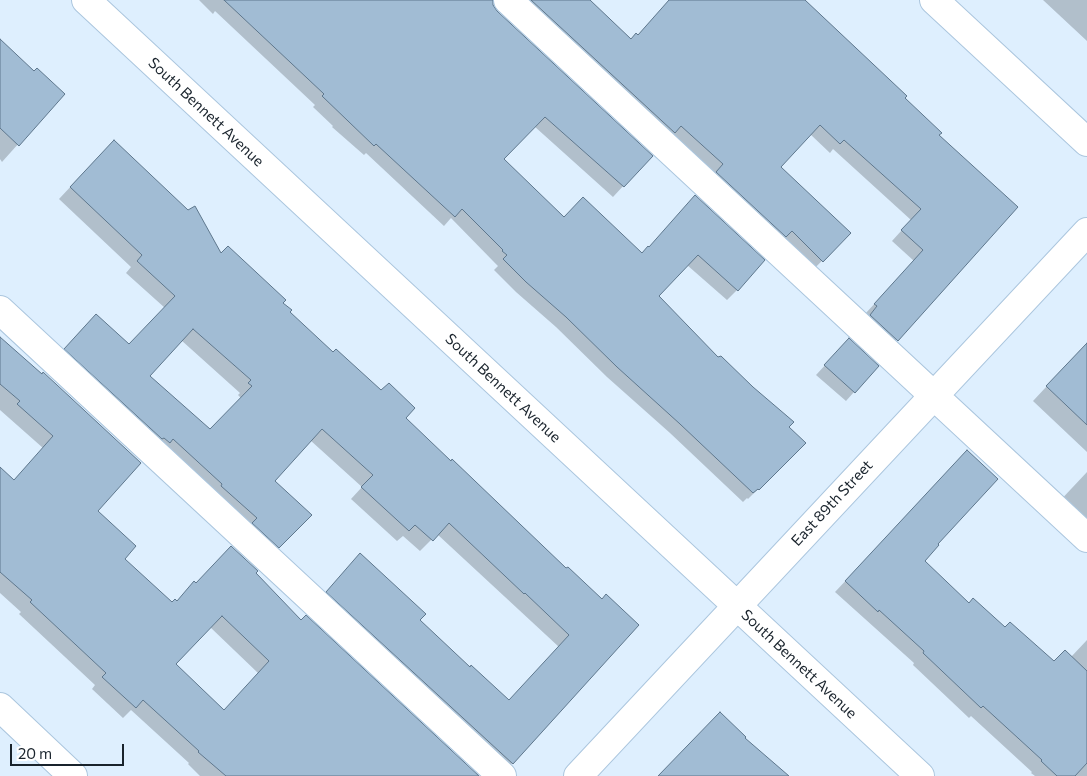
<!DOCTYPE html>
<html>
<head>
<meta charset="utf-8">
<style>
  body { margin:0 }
  #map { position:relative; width:1087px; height:776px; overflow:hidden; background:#deeffe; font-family:Commissioner,sans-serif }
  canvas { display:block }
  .scale { position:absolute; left:10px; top:744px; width:114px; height:22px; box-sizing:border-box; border:2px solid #19232c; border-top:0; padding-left:6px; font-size:15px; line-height:18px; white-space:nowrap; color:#19232c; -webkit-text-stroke:4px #fff; paint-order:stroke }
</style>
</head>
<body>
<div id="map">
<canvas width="1087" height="776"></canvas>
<div class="scale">20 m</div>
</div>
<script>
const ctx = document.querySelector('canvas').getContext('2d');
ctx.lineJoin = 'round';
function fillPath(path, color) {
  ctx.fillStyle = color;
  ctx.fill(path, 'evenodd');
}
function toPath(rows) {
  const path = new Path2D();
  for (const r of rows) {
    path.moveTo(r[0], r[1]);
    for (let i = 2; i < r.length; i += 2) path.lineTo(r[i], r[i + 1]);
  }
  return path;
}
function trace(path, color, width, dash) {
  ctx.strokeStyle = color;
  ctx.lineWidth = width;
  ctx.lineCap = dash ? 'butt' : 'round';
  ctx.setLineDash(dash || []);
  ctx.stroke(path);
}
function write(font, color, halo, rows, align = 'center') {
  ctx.font = font + ' Commissioner,sans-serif';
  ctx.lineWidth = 4.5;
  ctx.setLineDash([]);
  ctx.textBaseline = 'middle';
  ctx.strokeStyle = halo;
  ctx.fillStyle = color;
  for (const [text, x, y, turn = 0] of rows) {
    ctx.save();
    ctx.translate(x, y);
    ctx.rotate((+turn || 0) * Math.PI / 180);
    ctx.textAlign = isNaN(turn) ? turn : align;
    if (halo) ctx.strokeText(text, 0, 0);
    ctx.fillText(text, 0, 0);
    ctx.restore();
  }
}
fillPath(toPath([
  [199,0,492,0,492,5,496,12,651,156,613,197,534,126,503,159,564,218,641,255,649,249,685,207,737,290,727,300,687,265,658,296,718,359,804,443,748,499,747,498,743,502,670,433,607,377,556,327,516,292,494,270,498,266,493,261,451,218,444,226,366,153,364,155,332,127,333,126,313,107,315,105,215,11,213,14],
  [510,0,588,0,630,40,637,36,670,0,803,0,903,98,938,135,1016,207,887,350,865,314,914,261,892,241,911,220,833,149,830,153,810,134,779,168,849,233,812,271],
  [1043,0,1087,0,1087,41],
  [0,41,34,72,63,94,2,162,0,159],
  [102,153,221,255,281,303,289,312,566,570,602,600,513,762,502,774,316,604,349,566,418,621,470,669,509,701,559,647,437,534,420,551,403,536,397,541,351,499,362,487,310,440,274,481,310,515,267,559,54,361,84,327,129,345,165,308,126,273,131,267,59,199],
  [181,340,240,393,238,395,241,398,210,431,149,376],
  [0,338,123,559,172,603,176,602,196,584,254,573,301,622,477,776,200,776,188,764,189,763,131,710,123,718,92,689,95,685,19,614,21,612,0,593,0,479,13,481,43,448,0,410],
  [210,627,258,673,224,711,175,665],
  [1087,343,1087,452,1033,401],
  [840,349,854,392,846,401,816,375],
  [957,462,923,561,969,604,1053,663,1071,657,1087,640,1087,776,1035,776,1031,773,1032,772,971,716,969,718,913,665,914,663,835,592],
  [1087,472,1087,534,1056,505]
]), '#0003');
const building = toPath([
  [224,0,493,0,493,5,497,11,653,156,624,187,545,117,504,159,564,217,583,197,642,253,648,246,649,247,695,195,765,260,738,291,698,255,659,296,718,357,721,356,753,387,794,422,789,427,806,443,759,490,758,489,753,493,680,424,617,367,566,317,526,282,503,259,507,255,502,251,503,250,462,209,455,217,376,144,374,146,322,96,324,94,224,0],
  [531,0,590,0,631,39,636,33,638,35,669,0,805,0,907,96,905,98,942,133,939,135,1018,207,898,341,870,315,877,306,874,304,923,250,901,230,921,209,844,140,840,144,820,125,781,167,851,233,823,262,792,231,786,237,716,172,723,164,681,126,675,133,531,0],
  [0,39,34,71,37,68,65,94,19,146,0,128,0,39],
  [114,140,188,210,195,206,221,253,228,246,286,300,283,303,292,310,290,312,333,352,336,349,381,390,389,383,415,408,406,418,451,461,452,459,566,568,568,567,602,599,606,594,639,625,513,764,326,592,360,553,426,614,420,620,470,667,471,665,509,700,569,635,525,593,524,594,449,523,433,541,415,525,409,531,361,487,373,475,322,429,275,481,312,515,279,548,252,523,257,518,221,486,222,484,173,439,170,443,164,438,162,439,64,349,96,314,129,344,175,296,137,261,142,255,70,187,114,140],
  [193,329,251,380,248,383,252,386,210,429,150,376,193,329],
  [0,337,42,374,43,372,141,463,98,511,136,546,125,559,172,602,175,599,177,601,194,581,196,583,231,546,258,571,256,573,301,620,306,615,479,776,226,776,198,752,199,751,143,700,136,708,102,677,106,673,30,602,32,600,0,572,0,467,14,480,53,436,17,404,20,401,0,384,0,337],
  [222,616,269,661,224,710,176,664,222,616],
  [849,338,879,366,855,393,824,365,849,338],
  [1087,343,1087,425,1046,386,1087,343],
  [967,450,998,479,938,544,939,545,925,561,969,603,973,598,1005,627,1010,622,1054,661,1065,650,1087,671,1087,763,1075,776,1057,776,1041,761,1042,760,983,706,981,708,923,653,924,651,879,610,878,612,845,581,967,450],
  [720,712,746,737,745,738,789,776,658,776,720,712]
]);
fillPath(building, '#a1bcd4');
trace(building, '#5e778d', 1);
const minor = toPath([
  [86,0,920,776],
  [508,0,1087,538],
  [934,0,1087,142],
  [0,310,502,776],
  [0,707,73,776],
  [578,776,1087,232]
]);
trace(minor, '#abc6de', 30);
trace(minor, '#fff', 28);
write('15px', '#19232c', '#fff', [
  ["South Bennett Avenue",206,112,43],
  ["South Bennett Avenue",503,388,43],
  ["East 89th Street",832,503,-47],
  ["South Bennett Avenue",799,664,43]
]);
</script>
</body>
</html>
